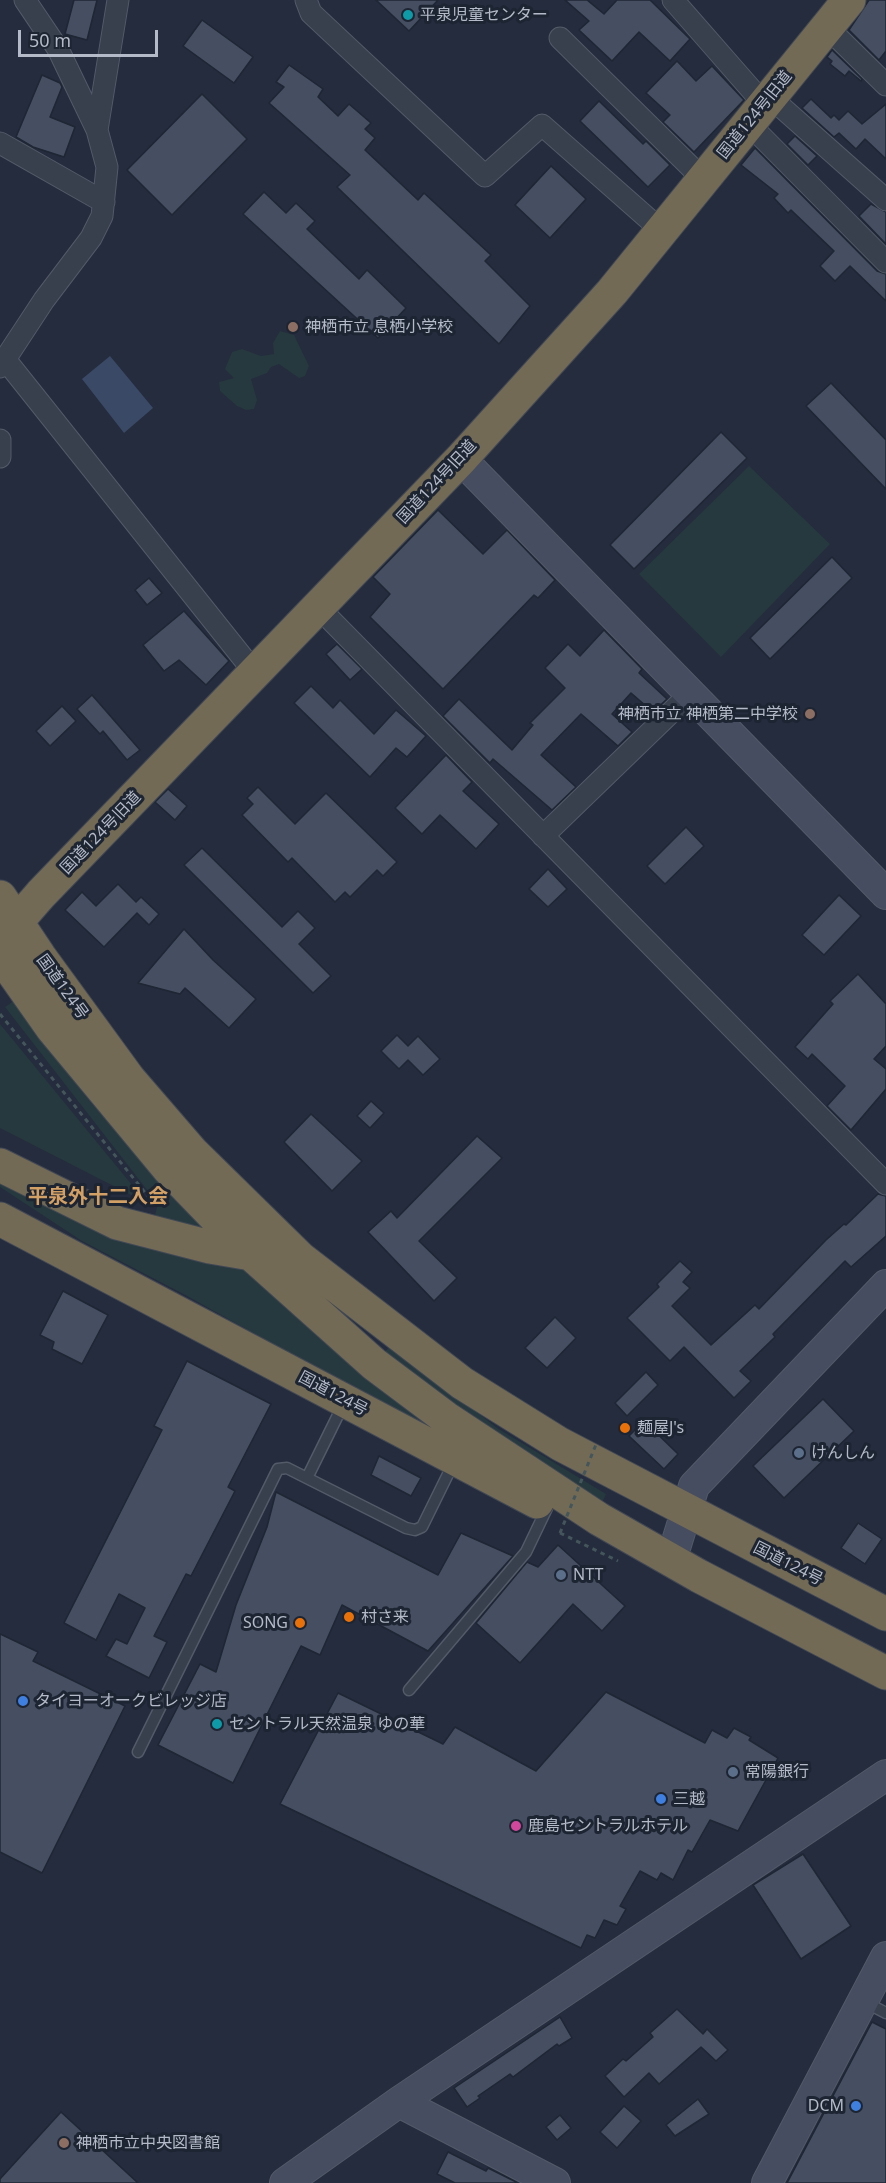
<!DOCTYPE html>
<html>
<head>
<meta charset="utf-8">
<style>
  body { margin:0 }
  #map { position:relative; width:886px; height:2183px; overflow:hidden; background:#242c3d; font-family:"Noto Sans",sans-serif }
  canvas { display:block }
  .scale { position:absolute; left:18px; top:30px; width:140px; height:27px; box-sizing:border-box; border:3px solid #b4bac8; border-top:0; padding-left:8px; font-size:18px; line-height:21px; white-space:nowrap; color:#b4bac8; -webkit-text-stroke:4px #1d2432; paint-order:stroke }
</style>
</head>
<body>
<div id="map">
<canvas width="886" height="2183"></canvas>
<div class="scale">50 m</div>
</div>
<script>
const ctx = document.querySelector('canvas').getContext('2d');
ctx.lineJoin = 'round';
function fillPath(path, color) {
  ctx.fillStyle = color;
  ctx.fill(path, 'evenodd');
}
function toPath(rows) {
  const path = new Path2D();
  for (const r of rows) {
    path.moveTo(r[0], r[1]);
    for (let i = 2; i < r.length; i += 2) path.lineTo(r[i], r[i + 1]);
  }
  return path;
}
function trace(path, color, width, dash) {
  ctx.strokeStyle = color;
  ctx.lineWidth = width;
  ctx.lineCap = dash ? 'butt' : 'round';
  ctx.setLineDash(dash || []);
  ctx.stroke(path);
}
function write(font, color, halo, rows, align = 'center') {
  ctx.font = font + ' "Noto Sans","Noto Sans JP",sans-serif';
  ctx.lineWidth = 6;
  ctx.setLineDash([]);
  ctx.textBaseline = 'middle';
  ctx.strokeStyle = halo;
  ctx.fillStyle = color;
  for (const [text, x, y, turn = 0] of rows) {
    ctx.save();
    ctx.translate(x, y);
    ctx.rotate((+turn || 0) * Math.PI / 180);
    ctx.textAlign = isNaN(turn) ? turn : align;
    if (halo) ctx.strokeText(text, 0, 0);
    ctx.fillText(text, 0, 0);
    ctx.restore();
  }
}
fillPath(toPath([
  [280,331,294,335,309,366,305,376,299,378,279,364,271,367,267,373,251,379,257,400,254,409,246,410,237,406,220,391,219,382,234,378,225,369,232,352,242,349,261,356,274,354,273,343],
  [749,466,830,544,721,657,639,574],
  [18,998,51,1052,92,1104,210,1235,155,1215,158,1204,5,1007],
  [0,1024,141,1196,139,1199,0,1128],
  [0,1177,243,1266,443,1430,439,1437,189,1297,82,1241,0,1187],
  [391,1345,497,1428,606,1494,602,1503,480,1431,384,1353]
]), '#26393e');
fillPath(toPath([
  [110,356,153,408,124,433,82,379]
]), '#3a4965');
const building = toPath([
  [74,0,97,0,87,40,65,34,74,0],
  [376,0,438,0,409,31,376,0],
  [565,0,587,0,604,14,617,0,650,0,690,39,670,61,639,32,612,61,579,30,589,21,565,0],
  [869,0,886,0,886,51,879,60,849,30,869,0],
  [202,20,253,57,234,83,183,46,202,20],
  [832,50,862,79,861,81,849,71,845,76,830,64,832,61,827,57,832,50],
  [677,61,696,81,712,66,744,100,694,152,663,122,670,115,646,93,677,61],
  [289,65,323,89,318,97,338,116,349,104,371,123,365,129,375,138,365,150,418,200,424,193,491,255,485,261,530,306,499,344,337,187,350,175,269,103,284,87,276,82,289,65],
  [42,75,60,83,62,87,50,117,75,127,64,157,33,147,16,137,42,75],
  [202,94,247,139,172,215,127,170,202,94],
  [811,99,831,118,834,115,839,120,848,111,862,124,886,104,886,159,865,139,856,149,839,133,834,137,802,108,811,99],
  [599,101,643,144,646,141,670,165,648,187,580,121,599,101],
  [795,136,817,156,808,165,787,144,795,136],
  [755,148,877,271,886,274,886,301,850,266,835,281,820,266,834,251,791,210,788,213,774,198,778,194,741,165,755,148],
  [551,166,586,199,550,238,515,205,551,166],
  [264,192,286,213,296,203,315,221,307,229,359,279,367,270,406,308,378,338,243,214,264,192],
  [871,204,886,212,886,244,859,216,871,204],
  [831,383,886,440,886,489,806,406,831,383],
  [721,432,747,458,634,569,610,545,721,432],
  [438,510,483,554,507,530,555,580,538,598,534,595,443,689,370,617,390,594,373,577,438,510],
  [832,557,852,578,770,659,750,638,832,557],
  [149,578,162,593,147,605,135,590,149,578],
  [184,611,229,661,206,685,179,660,164,671,143,645,184,611],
  [604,630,642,669,639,673,667,699,653,712,631,693,612,714,632,732,618,746,581,714,541,755,576,787,552,810,493,759,490,763,443,716,459,699,512,750,533,725,530,723,565,688,545,668,568,644,580,656,604,630],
  [337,644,362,669,350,680,326,654,337,644],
  [311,686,333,708,340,700,374,734,396,710,426,736,407,757,396,748,370,777,294,703,311,686],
  [92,695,140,750,127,760,103,731,100,734,77,709,92,695],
  [62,706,76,721,50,746,36,731,62,706],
  [446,755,472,782,463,791,499,824,476,849,440,815,422,834,395,808,446,755],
  [258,787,295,824,326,793,397,862,383,876,377,870,350,897,345,892,335,902,292,858,288,862,242,815,253,804,247,798,258,787],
  [168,789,187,806,175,820,155,802,168,789],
  [686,827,704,846,665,884,647,866,686,827],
  [202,848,282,927,298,911,315,928,299,944,331,976,313,993,184,865,202,848],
  [548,869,567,889,548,907,529,889,548,869],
  [118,884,136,902,141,897,159,914,149,925,137,913,104,947,65,910,82,892,96,906,118,884],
  [839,895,861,916,824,955,802,935,839,895],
  [184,929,213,960,256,999,229,1028,185,988,180,994,138,983,184,929],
  [858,974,886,1004,886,1046,874,1059,886,1069,886,1089,851,1130,827,1106,845,1086,812,1054,808,1059,795,1047,833,1004,830,1001,858,974],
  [397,1035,408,1046,418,1036,440,1059,423,1075,408,1060,399,1069,381,1051,397,1035],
  [371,1101,384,1113,370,1128,357,1116,371,1101],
  [311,1114,362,1161,332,1191,284,1142,311,1114],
  [477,1136,502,1158,419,1241,457,1278,434,1301,368,1232,391,1211,397,1218,477,1136],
  [878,1194,886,1196,886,1236,851,1267,845,1261,773,1334,775,1337,740,1371,751,1381,734,1398,684,1347,670,1361,627,1318,659,1287,657,1284,680,1261,692,1272,683,1282,690,1288,672,1306,711,1345,755,1305,759,1309,826,1240,844,1224,846,1225,878,1194],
  [63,1291,108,1315,82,1364,52,1349,54,1342,40,1335,63,1291],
  [555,1317,576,1338,547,1368,525,1348,555,1317],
  [187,1361,271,1404,228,1487,235,1491,191,1576,186,1574,154,1636,167,1642,149,1678,106,1656,116,1639,127,1644,145,1608,119,1594,96,1640,64,1623,162,1430,154,1426,187,1361],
  [646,1372,658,1385,627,1416,615,1403,646,1372],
  [823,1399,854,1431,784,1498,753,1466,823,1399],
  [644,1421,678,1454,664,1469,629,1436,644,1421],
  [379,1456,421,1478,411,1496,371,1475,379,1456],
  [276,1492,438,1575,461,1533,513,1556,428,1651,342,1605,320,1655,301,1646,233,1783,158,1745,200,1664,216,1672,236,1605,267,1527,276,1492],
  [858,1523,882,1539,865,1564,841,1548,858,1523],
  [558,1545,625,1606,602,1631,573,1604,520,1663,476,1623,527,1562,538,1567,558,1545],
  [0,1634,38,1652,33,1661,125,1706,42,1873,0,1852,0,1634],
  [606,1692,705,1743,712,1730,727,1738,734,1728,751,1737,749,1740,778,1758,738,1831,710,1820,692,1852,688,1850,673,1880,661,1873,657,1880,640,1871,620,1906,626,1909,617,1925,604,1920,595,1938,587,1935,581,1948,280,1804,338,1693,443,1744,455,1727,536,1771,606,1692],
  [803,1854,851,1926,801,1959,753,1885,803,1854],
  [677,2009,703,2034,707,2029,728,2050,716,2061,701,2047,659,2084,649,2073,624,2097,605,2076,623,2059,626,2061,653,2037,650,2033,677,2009],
  [560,2017,572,2038,559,2046,557,2044,513,2077,510,2074,478,2096,480,2098,467,2107,454,2088,560,2017],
  [872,2022,886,2029,886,2183,787,2183,872,2022],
  [698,2099,709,2114,675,2136,666,2125,698,2099],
  [624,2106,641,2121,617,2148,600,2132,624,2106],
  [61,2112,138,2183,0,2183,0,2179,61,2112],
  [560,2115,571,2128,557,2140,546,2127,560,2115],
  [448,2152,486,2171,488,2168,518,2183,455,2183,437,2174,448,2152]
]);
fillPath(building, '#454f61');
trace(building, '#1f2634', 1.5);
const lane = toPath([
  [307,1478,344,1403],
  [409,1690,526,1552,549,1504],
  [138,1752,278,1469,287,1468,406,1528,415,1530,422,1527,454,1462],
  [863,2001,886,2013]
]);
const street = toPath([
  [306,0,311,13,485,176,542,125,661,230],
  [673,0,757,96,770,97,886,200],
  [827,27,886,85],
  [560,38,703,179],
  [748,123,886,262],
  [97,130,118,0],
  [0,143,104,202],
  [4,358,255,673],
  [0,367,44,300,91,238,102,216,107,167,97,130,58,49,25,0],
  [0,440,0,457],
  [318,607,886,1184],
  [543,836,689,695]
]);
const secondary = toPath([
  [461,459,886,894],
  [671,1561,694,1486,886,1285],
  [399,2102,555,2183],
  [285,2183,399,2102,886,1775],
  [767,2183,886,1957]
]);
const highway = toPath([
  [0,897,40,957,129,1079,192,1152,300,1258,462,1383,560,1444,886,1614],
  [0,941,41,894,461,459,612,292,849,0],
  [0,954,52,1028,168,1168,251,1254,374,1364,446,1418,599,1519,699,1576,886,1673],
  [0,1165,117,1223,210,1247,257,1255],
  [0,1219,537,1502]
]);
trace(lane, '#535a68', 13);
trace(street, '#535a68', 23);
trace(secondary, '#535a68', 32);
trace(highway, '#404755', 35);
trace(toPath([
  [0,1014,152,1201,149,1205],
  [560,1533,618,1561]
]), '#44565b', 3, [4.5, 4.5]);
trace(lane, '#383f4d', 10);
trace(street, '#383f4d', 21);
trace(secondary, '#464d60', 30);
trace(highway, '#736a55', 33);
trace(toPath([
  [560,1533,597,1442]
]), '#44565b', 3, [4.5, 4.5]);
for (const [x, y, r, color] of [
  [408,15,6,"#0f9aa8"],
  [293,327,6,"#8d6e63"],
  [810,714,6,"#8d6e63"],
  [625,1428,6,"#e8710a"],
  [799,1453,6,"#5c6f8a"],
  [561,1575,6,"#5c6f8a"],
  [349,1617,6,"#e8710a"],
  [300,1623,6,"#e8710a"],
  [23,1701,6,"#3f7fe0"],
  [217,1724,6,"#0f9aa8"],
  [733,1772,6,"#5c6f8a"],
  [661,1799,6,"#3f7fe0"],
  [516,1826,6,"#d1479c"],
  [856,2106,6,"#3f7fe0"],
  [64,2143,6,"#8d6e63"]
]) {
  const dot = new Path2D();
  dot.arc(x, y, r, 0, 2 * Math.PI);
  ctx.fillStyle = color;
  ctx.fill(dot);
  trace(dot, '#1d2432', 2);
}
write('16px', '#b4bac8', '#1d2432', [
  ["平泉児童センター",420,15],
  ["神栖市立 息栖小学校",305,327],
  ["神栖市立 神栖第二中学校",798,714,"right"],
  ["麺屋J's",637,1428],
  ["けんしん",811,1453],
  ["NTT",573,1575],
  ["村さ来",361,1617],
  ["SONG",288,1623,"right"],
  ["タイヨーオークビレッジ店",35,1701],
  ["セントラル天然温泉 ゆの華",229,1724],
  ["常陽銀行",745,1772],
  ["三越",673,1799],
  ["鹿島セントラルホテル",528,1826],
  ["DCM",844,2106,"right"],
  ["神栖市立中央図書館",76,2143]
], 'left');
write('16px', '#b4bac8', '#1d2432', [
  ["国道124号旧道",755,115,-51],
  ["国道124号旧道",437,482,-47],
  ["国道124号旧道",101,833,-46],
  ["国道124号",62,987,54],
  ["国道124号",333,1394,28],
  ["国道124号",788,1564,27]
]);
write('bold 20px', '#d29f65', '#1d2432', [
  ["平泉外十二入会",98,1197]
]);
</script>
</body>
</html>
